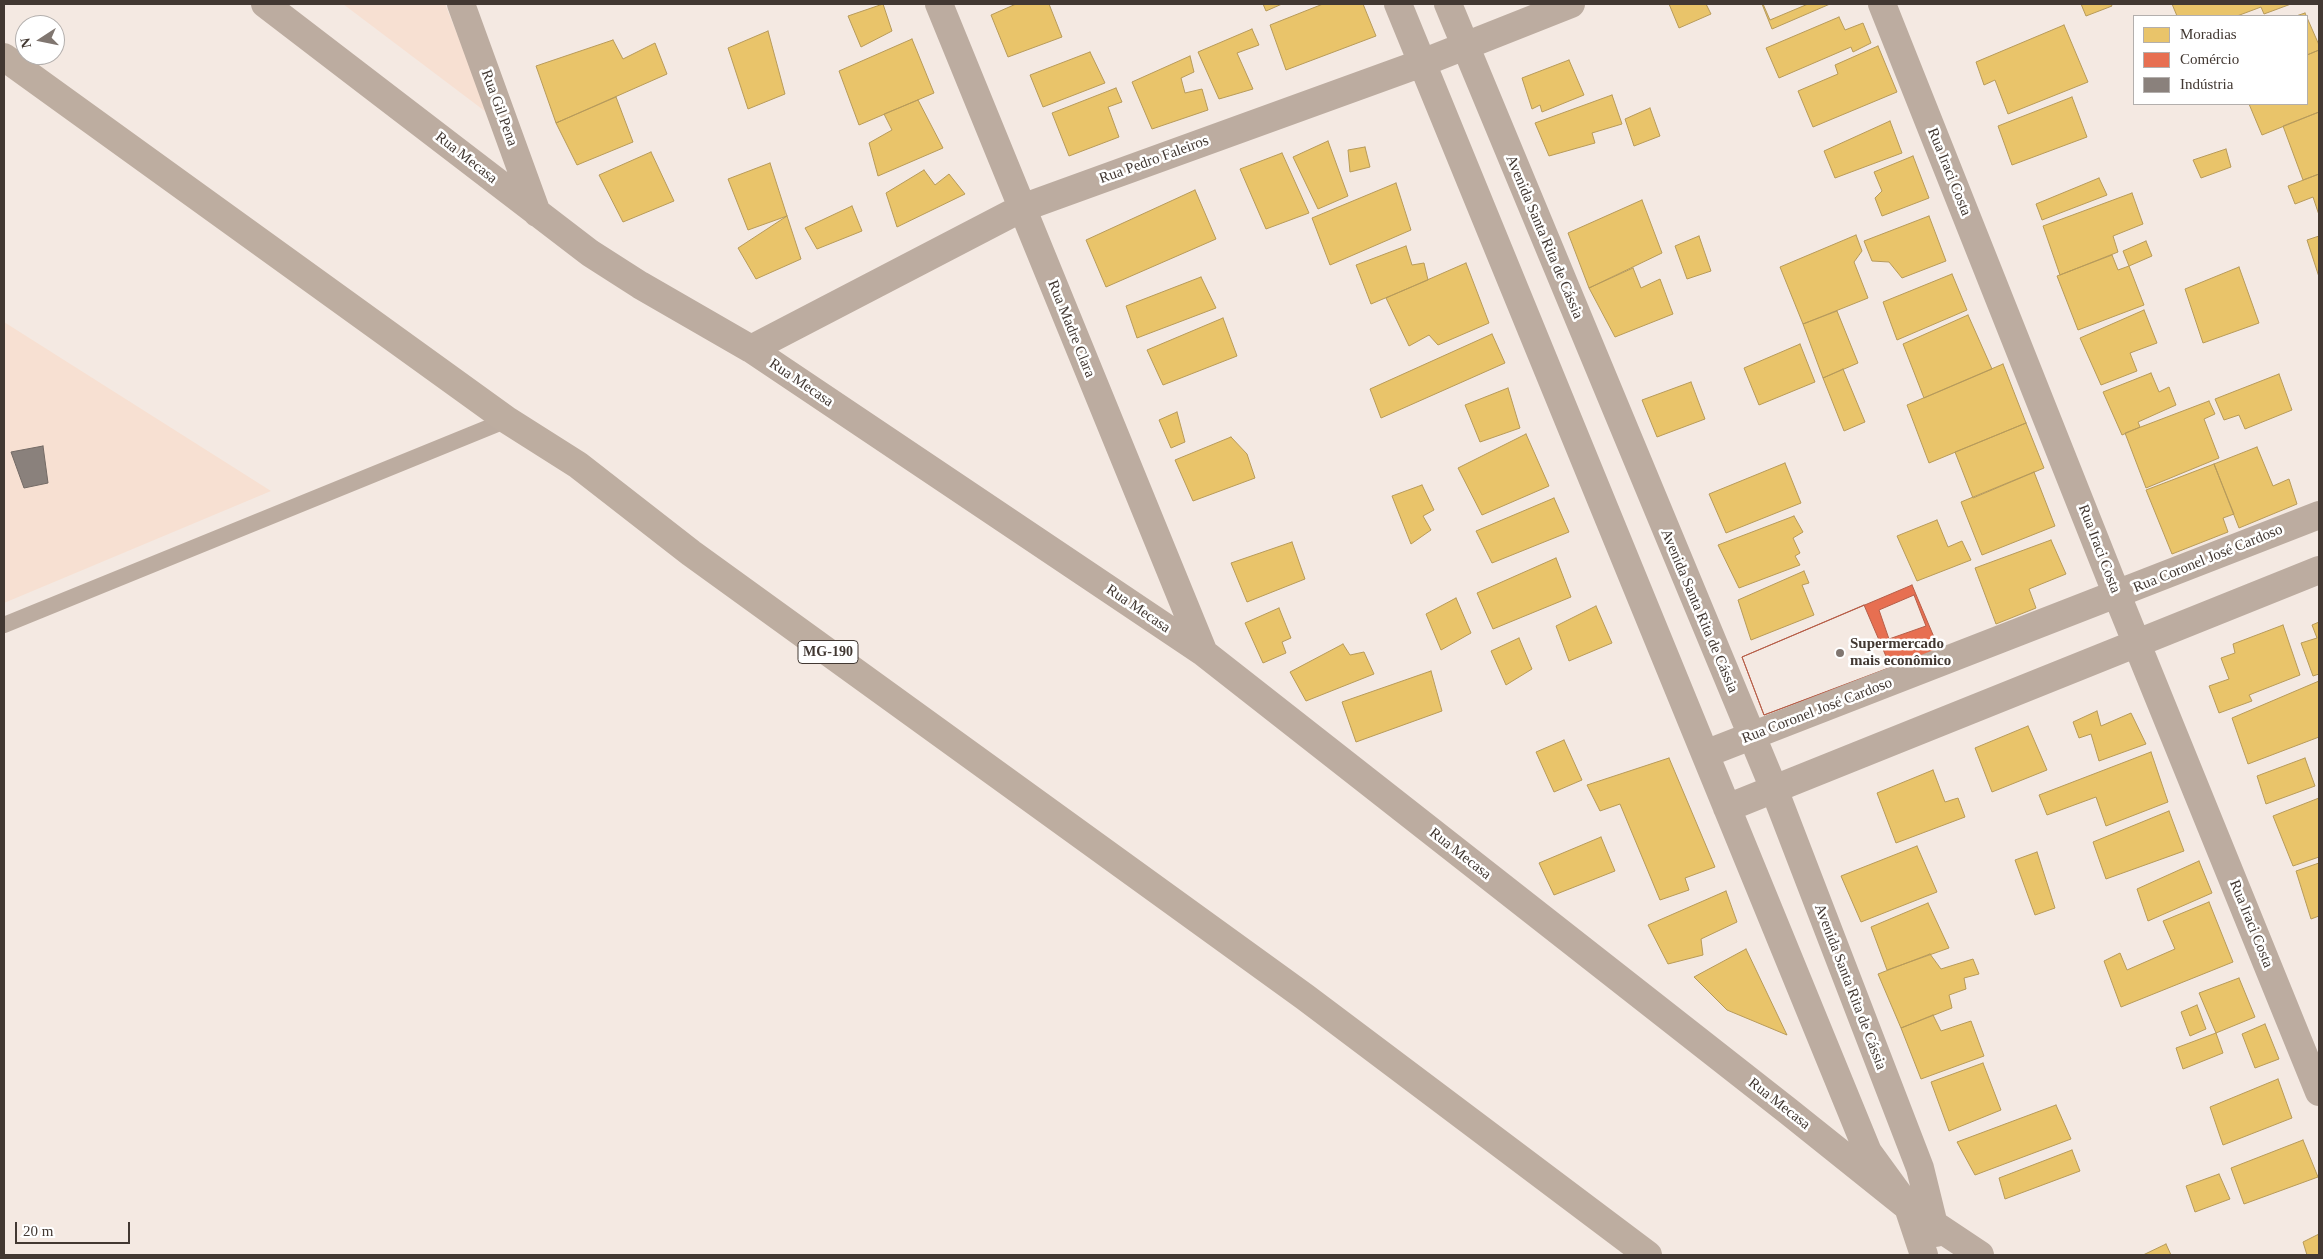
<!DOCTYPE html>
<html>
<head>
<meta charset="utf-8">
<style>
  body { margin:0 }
  #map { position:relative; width:2323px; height:1259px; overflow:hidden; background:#f4e9e2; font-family:"Times New Roman",serif }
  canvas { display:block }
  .frame { position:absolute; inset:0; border:5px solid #423832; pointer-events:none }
  .legend { position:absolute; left:2133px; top:15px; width:175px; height:90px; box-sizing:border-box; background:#fff; border:1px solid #b3afad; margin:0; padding:6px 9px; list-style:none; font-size:15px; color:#423832 }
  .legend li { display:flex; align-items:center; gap:10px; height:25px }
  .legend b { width:25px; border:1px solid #b3afad }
  .north { position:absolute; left:15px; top:15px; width:50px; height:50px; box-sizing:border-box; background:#fff; border:1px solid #b3afad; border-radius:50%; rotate:259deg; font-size:14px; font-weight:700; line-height:20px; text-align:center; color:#423832 }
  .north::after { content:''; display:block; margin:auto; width:18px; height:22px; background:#807670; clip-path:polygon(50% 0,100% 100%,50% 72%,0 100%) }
  .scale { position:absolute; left:15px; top:1222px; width:115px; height:22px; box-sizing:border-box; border:2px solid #423832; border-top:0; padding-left:6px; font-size:15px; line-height:18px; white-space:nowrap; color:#423832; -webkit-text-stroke:4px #fff; paint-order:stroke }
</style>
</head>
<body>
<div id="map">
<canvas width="2323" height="1259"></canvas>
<div class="frame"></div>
<ul class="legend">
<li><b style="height:14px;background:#e9c46a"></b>Moradias</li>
<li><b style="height:14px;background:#e76f51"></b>Comércio</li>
<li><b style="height:14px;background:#8a817c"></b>Indústria</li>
</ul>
<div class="north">N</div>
<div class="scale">20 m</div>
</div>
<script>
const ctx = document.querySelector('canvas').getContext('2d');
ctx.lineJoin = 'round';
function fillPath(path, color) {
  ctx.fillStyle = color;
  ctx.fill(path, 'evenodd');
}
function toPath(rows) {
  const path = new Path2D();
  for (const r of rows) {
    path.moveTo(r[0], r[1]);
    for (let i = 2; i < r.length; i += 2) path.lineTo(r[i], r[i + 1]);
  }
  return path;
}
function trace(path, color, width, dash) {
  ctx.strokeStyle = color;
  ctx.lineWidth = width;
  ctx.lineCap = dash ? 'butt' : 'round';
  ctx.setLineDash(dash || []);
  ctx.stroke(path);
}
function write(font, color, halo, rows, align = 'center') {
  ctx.font = font + ' "Times New Roman",serif';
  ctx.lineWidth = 5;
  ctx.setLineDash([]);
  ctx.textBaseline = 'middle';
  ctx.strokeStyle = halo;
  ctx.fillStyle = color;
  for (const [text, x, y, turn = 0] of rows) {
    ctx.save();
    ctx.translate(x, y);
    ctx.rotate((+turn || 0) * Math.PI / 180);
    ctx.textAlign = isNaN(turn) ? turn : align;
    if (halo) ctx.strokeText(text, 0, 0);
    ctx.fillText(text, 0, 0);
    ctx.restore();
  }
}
fillPath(toPath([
  [343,4,445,4,490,115],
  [4,322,271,491,4,603]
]), '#f7e0d2');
const homes = toPath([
  [883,4,892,31,861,47,848,16,883,4],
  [1016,4,1049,4,1062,37,1008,57,991,15,1016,4],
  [1263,4,1282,4,1266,11,1263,4],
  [1323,4,1363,4,1376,36,1286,70,1270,25,1323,4],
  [1669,4,1706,4,1711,14,1679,28,1669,4],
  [1762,4,1830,4,1772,29,1762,4],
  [1763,4,1808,4,1770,20,1763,4],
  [2081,4,2111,4,2112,6,2086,16,2081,4],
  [2172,4,2291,4,2264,14,2261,7,2237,16,2177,16,2172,4],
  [2305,13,2319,45,2319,50,2307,55,2307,16,2296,16,2305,13],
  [1839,17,1845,30,1863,23,1871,43,1853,52,1851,47,1779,78,1766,48,1839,17],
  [2064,25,2088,82,2008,114,1995,80,1984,85,1976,62,2064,25],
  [1252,29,1259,45,1237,53,1253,89,1219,99,1198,52,1252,29],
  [768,31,785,94,748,109,728,48,768,31],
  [912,39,934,93,859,125,839,71,912,39],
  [613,40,623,59,655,43,667,74,556,123,536,66,613,40],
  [1878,46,1897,92,1813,127,1798,91,1838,74,1835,65,1878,46],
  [2319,50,2319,112,2262,135,2249,104,2307,104,2307,55,2319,50],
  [1090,52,1105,83,1043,107,1030,75,1090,52],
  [1190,56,1194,72,1181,78,1185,93,1202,89,1208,110,1152,129,1132,82,1190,56],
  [1569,60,1584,95,1542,112,1540,105,1532,109,1522,78,1569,60],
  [1116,88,1122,102,1108,107,1119,137,1069,156,1052,113,1116,88],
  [1612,95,1622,124,1592,133,1595,143,1549,156,1535,123,1612,95],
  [616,97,633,142,577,165,556,123,616,97],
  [2072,97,2087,137,2012,165,1998,126,2072,97],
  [918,100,943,148,878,176,869,143,892,130,884,114,918,100],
  [1650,108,1660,136,1634,146,1625,119,1650,108],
  [2319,112,2319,174,2303,180,2283,126,2319,112],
  [1890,121,1902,153,1835,178,1824,151,1890,121],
  [1328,141,1348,196,1318,209,1293,157,1328,141],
  [1365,147,1370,167,1350,172,1348,150,1365,147],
  [2226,149,2231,167,2201,178,2193,160,2226,149],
  [651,152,674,201,623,222,599,175,651,152],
  [1282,153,1309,213,1266,229,1240,169,1282,153],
  [1913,156,1929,198,1882,216,1875,198,1882,191,1874,172,1913,156],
  [770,163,787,216,748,230,728,179,770,163],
  [924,170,935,185,949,174,965,194,897,227,886,193,924,170],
  [2319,174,2319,215,2313,197,2295,204,2288,186,2319,174],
  [2099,178,2107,195,2042,220,2036,204,2099,178],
  [1396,183,1411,230,1330,265,1312,218,1396,183],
  [1195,190,1216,239,1106,287,1086,240,1195,190],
  [2132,193,2143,224,2113,236,2118,252,2060,275,2043,226,2132,193],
  [1642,200,1662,253,1589,288,1568,233,1642,200],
  [852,206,862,231,817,249,805,228,852,206],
  [787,216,801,259,756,279,738,248,787,216],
  [1929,216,1946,261,1902,278,1889,262,1872,261,1864,241,1929,216],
  [1856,235,1862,251,1854,262,1868,298,1803,324,1780,267,1856,235],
  [1699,236,1711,271,1687,279,1675,246,1699,236],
  [2319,236,2319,277,2307,240,2319,236],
  [2146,241,2152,256,2129,266,2123,251,2146,241],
  [1406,246,1412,265,1424,263,1428,280,1371,304,1356,265,1406,246],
  [2112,255,2118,270,2129,266,2144,305,2078,330,2057,276,2112,255],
  [1466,263,1489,323,1438,345,1429,335,1409,346,1386,298,1466,263],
  [2239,267,2259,323,2203,343,2185,289,2239,267],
  [1633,268,1641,288,1660,279,1673,314,1615,337,1589,288,1633,268],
  [1952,274,1967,310,1897,340,1883,302,1952,274],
  [1201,277,1216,308,1137,338,1126,306,1201,277],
  [2144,310,2157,343,2130,353,2137,371,2101,385,2080,338,2144,310],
  [1837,311,1858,363,1823,378,1803,324,1837,311],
  [1968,315,1992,369,1924,398,1903,344,1968,315],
  [1223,318,1237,356,1163,385,1147,350,1223,318],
  [1492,334,1505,363,1381,418,1370,389,1492,334],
  [1800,344,1815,382,1759,405,1744,368,1800,344],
  [2003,364,2026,423,1929,463,1907,405,2003,364],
  [1843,369,1865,422,1844,431,1823,378,1843,369],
  [2151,373,2159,392,2169,387,2176,405,2138,422,2140,427,2122,435,2103,392,2151,373],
  [2279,374,2292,410,2245,429,2239,415,2224,420,2215,399,2279,374],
  [1691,382,1705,419,1657,437,1642,400,1691,382],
  [1508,388,1520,428,1480,442,1465,405,1508,388],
  [2209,401,2215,414,2204,419,2219,458,2146,488,2125,433,2209,401],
  [1177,412,1185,442,1171,448,1159,420,1177,412],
  [2026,423,2044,468,1973,498,1955,452,2026,423],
  [1526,434,1549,486,1482,515,1458,468,1526,434],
  [1231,437,1247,454,1255,478,1193,501,1175,460,1231,437],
  [2257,447,2273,486,2289,479,2297,504,2239,528,2214,464,2257,447],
  [1785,463,1801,503,1726,533,1709,494,1785,463],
  [2214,464,2234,514,2223,518,2228,532,2172,554,2146,490,2214,464],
  [2034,472,2055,526,1982,555,1961,502,2034,472],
  [1422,485,1434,510,1423,516,1431,530,1411,544,1392,496,1422,485],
  [1554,498,1569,532,1492,563,1476,531,1554,498],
  [1794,516,1803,532,1793,538,1800,553,1795,556,1800,565,1739,588,1718,545,1794,516],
  [1937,520,1948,547,1962,541,1971,560,1917,581,1897,536,1937,520],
  [2051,540,2066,574,2029,589,2036,608,1996,624,1975,568,2051,540],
  [1292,542,1305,579,1247,602,1231,563,1292,542],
  [1556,558,1571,597,1493,629,1477,593,1556,558],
  [1804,571,1809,583,1802,585,1814,615,1751,640,1738,600,1804,571],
  [1456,598,1471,633,1441,650,1426,614,1456,598],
  [1596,606,1612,643,1569,661,1556,626,1596,606],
  [1279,608,1291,638,1282,642,1286,653,1263,663,1245,623,1279,608],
  [2319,622,2319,674,2313,676,2301,643,2317,638,2312,625,2319,622],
  [2283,625,2300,675,2249,695,2252,701,2219,713,2209,686,2229,679,2221,658,2235,653,2233,644,2283,625],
  [1519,638,1532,669,1506,685,1491,651,1519,638],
  [1343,644,1350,655,1364,652,1374,674,1306,701,1290,672,1343,644],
  [1431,671,1442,711,1356,742,1342,702,1431,671],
  [2319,681,2319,737,2248,764,2232,718,2319,681],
  [2097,711,2101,726,2131,713,2146,744,2099,761,2091,734,2079,738,2073,722,2097,711],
  [2028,726,2047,770,1992,792,1975,748,2028,726],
  [1564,740,1582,780,1554,792,1536,752,1564,740],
  [2151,752,2168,802,2106,826,2096,797,2047,815,2039,795,2151,752],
  [1669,758,1715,867,1685,878,1689,890,1660,900,1620,804,1600,811,1587,785,1669,758],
  [2305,758,2315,786,2266,804,2257,776,2305,758],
  [1933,770,1945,802,1958,798,1965,817,1896,843,1877,793,1933,770],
  [2319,798,2319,857,2293,866,2273,816,2319,798],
  [2169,811,2184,851,2106,879,2093,842,2169,811],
  [1601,837,1615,871,1554,895,1539,863,1601,837],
  [1917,846,1937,892,1861,922,1841,876,1917,846],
  [2037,852,2055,908,2035,915,2015,860,2037,852],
  [2199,861,2212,893,2148,921,2137,889,2199,861],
  [2319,863,2319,916,2311,919,2296,871,2319,863],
  [1726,891,1737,922,1701,939,1703,955,1668,964,1648,925,1726,891],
  [2209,902,2233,962,2121,1007,2104,961,2120,953,2127,970,2175,949,2163,921,2209,902],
  [1928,903,1949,948,1887,970,1871,927,1928,903],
  [1746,949,1787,1035,1727,1010,1694,977,1746,949],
  [1930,954,1941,969,1973,959,1979,974,1964,978,1966,989,1949,995,1952,1008,1901,1028,1878,974,1930,954],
  [2239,978,2255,1017,2216,1033,2199,993,2239,978],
  [2197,1005,2206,1029,2190,1036,2181,1012,2197,1005],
  [1933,1015,1941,1031,1971,1021,1984,1056,1921,1079,1901,1028,1933,1015],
  [2265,1024,2279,1059,2255,1068,2242,1034,2265,1024],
  [2216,1033,2223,1053,2183,1069,2176,1048,2216,1033],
  [1983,1063,2001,1110,1949,1131,1931,1082,1983,1063],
  [2278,1079,2292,1118,2223,1145,2210,1107,2278,1079],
  [2056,1105,2071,1139,1975,1175,1957,1142,2056,1105],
  [2303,1140,2318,1177,2244,1204,2231,1168,2303,1140],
  [2072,1150,2080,1171,2005,1199,1999,1178,2072,1150],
  [2219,1174,2230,1199,2195,1212,2186,1186,2219,1174],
  [2319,1234,2319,1255,2307,1255,2303,1242,2319,1234],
  [2166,1244,2171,1255,2143,1255,2166,1244]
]);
fillPath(homes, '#e9c46a');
trace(homes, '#b79a59', 1);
const shops = toPath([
  [1912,585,1939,649,1764,715,1742,657,1912,585],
  [1914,595,1926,626,1889,639,1879,610,1914,595],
  [1864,605,1891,668,1764,715,1742,657,1864,605]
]);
fillPath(shops, '#e76f51');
trace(shops, '#b65e48', 1);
const industry = toPath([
  [43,446,48,483,24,488,11,452,43,446]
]);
fillPath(industry, '#8a817c');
trace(industry, '#746b66', 1);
trace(toPath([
  [4,625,507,420]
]), '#bcaca0', 16);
trace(toPath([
  [265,4,590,253,640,285,751,349,1204,653,1788,1111,1908,1207,1980,1255],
  [461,4,537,213],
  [939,4,1204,653],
  [1398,4,1868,1152,1908,1207,1924,1255],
  [1448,4,1774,789,1920,1168,1936,1233],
  [1882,4,2117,595,2319,1092],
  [751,349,1022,208,1422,63,1571,4],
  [1705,754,2319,515],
  [1727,808,2319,570]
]), '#bcaca0', 28);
trace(toPath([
  [4,57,507,420,578,465,691,553,1305,997,1648,1255]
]), '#bdada0', 28);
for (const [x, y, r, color] of [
  [1840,653,5,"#807670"]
]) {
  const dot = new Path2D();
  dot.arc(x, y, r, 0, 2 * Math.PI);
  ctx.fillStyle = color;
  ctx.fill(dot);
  trace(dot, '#fff', 2);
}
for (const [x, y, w] of [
  [828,652,60]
]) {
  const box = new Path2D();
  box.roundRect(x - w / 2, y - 11.5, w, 23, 4);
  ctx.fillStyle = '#fff';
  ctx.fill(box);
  trace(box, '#423832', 1);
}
write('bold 14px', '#423832', null, [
  ["MG-190",828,652]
]);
write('15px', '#423832', '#fff', [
  ["Rua Gil Pena",499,108,70],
  ["Rua Mecasa",466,158,38],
  ["Rua Pedro Faleiros",1154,160,-20],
  ["Rua Iraci Costa",1949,172,68],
  ["Avenida Santa Rita de Cássia",1544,237,67],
  ["Rua Madre Clara",1071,329,68],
  ["Rua Mecasa",801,383,34],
  ["Rua Iraci Costa",2099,549,69],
  ["Rua Coronel José Cardoso",2208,559,-22],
  ["Rua Mecasa",1138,609,34],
  ["Avenida Santa Rita de Cássia",1699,611,67],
  ["Rua Coronel José Cardoso",1817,711,-21],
  ["Rua Mecasa",1460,854,38],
  ["Rua Iraci Costa",2251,924,68],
  ["Avenida Santa Rita de Cássia",1850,987,69],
  ["Rua Mecasa",1779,1104,38]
]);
write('bold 15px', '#423832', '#fff', [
  ["Supermercado",1850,644],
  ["mais econômico",1850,661]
], 'left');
</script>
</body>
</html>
